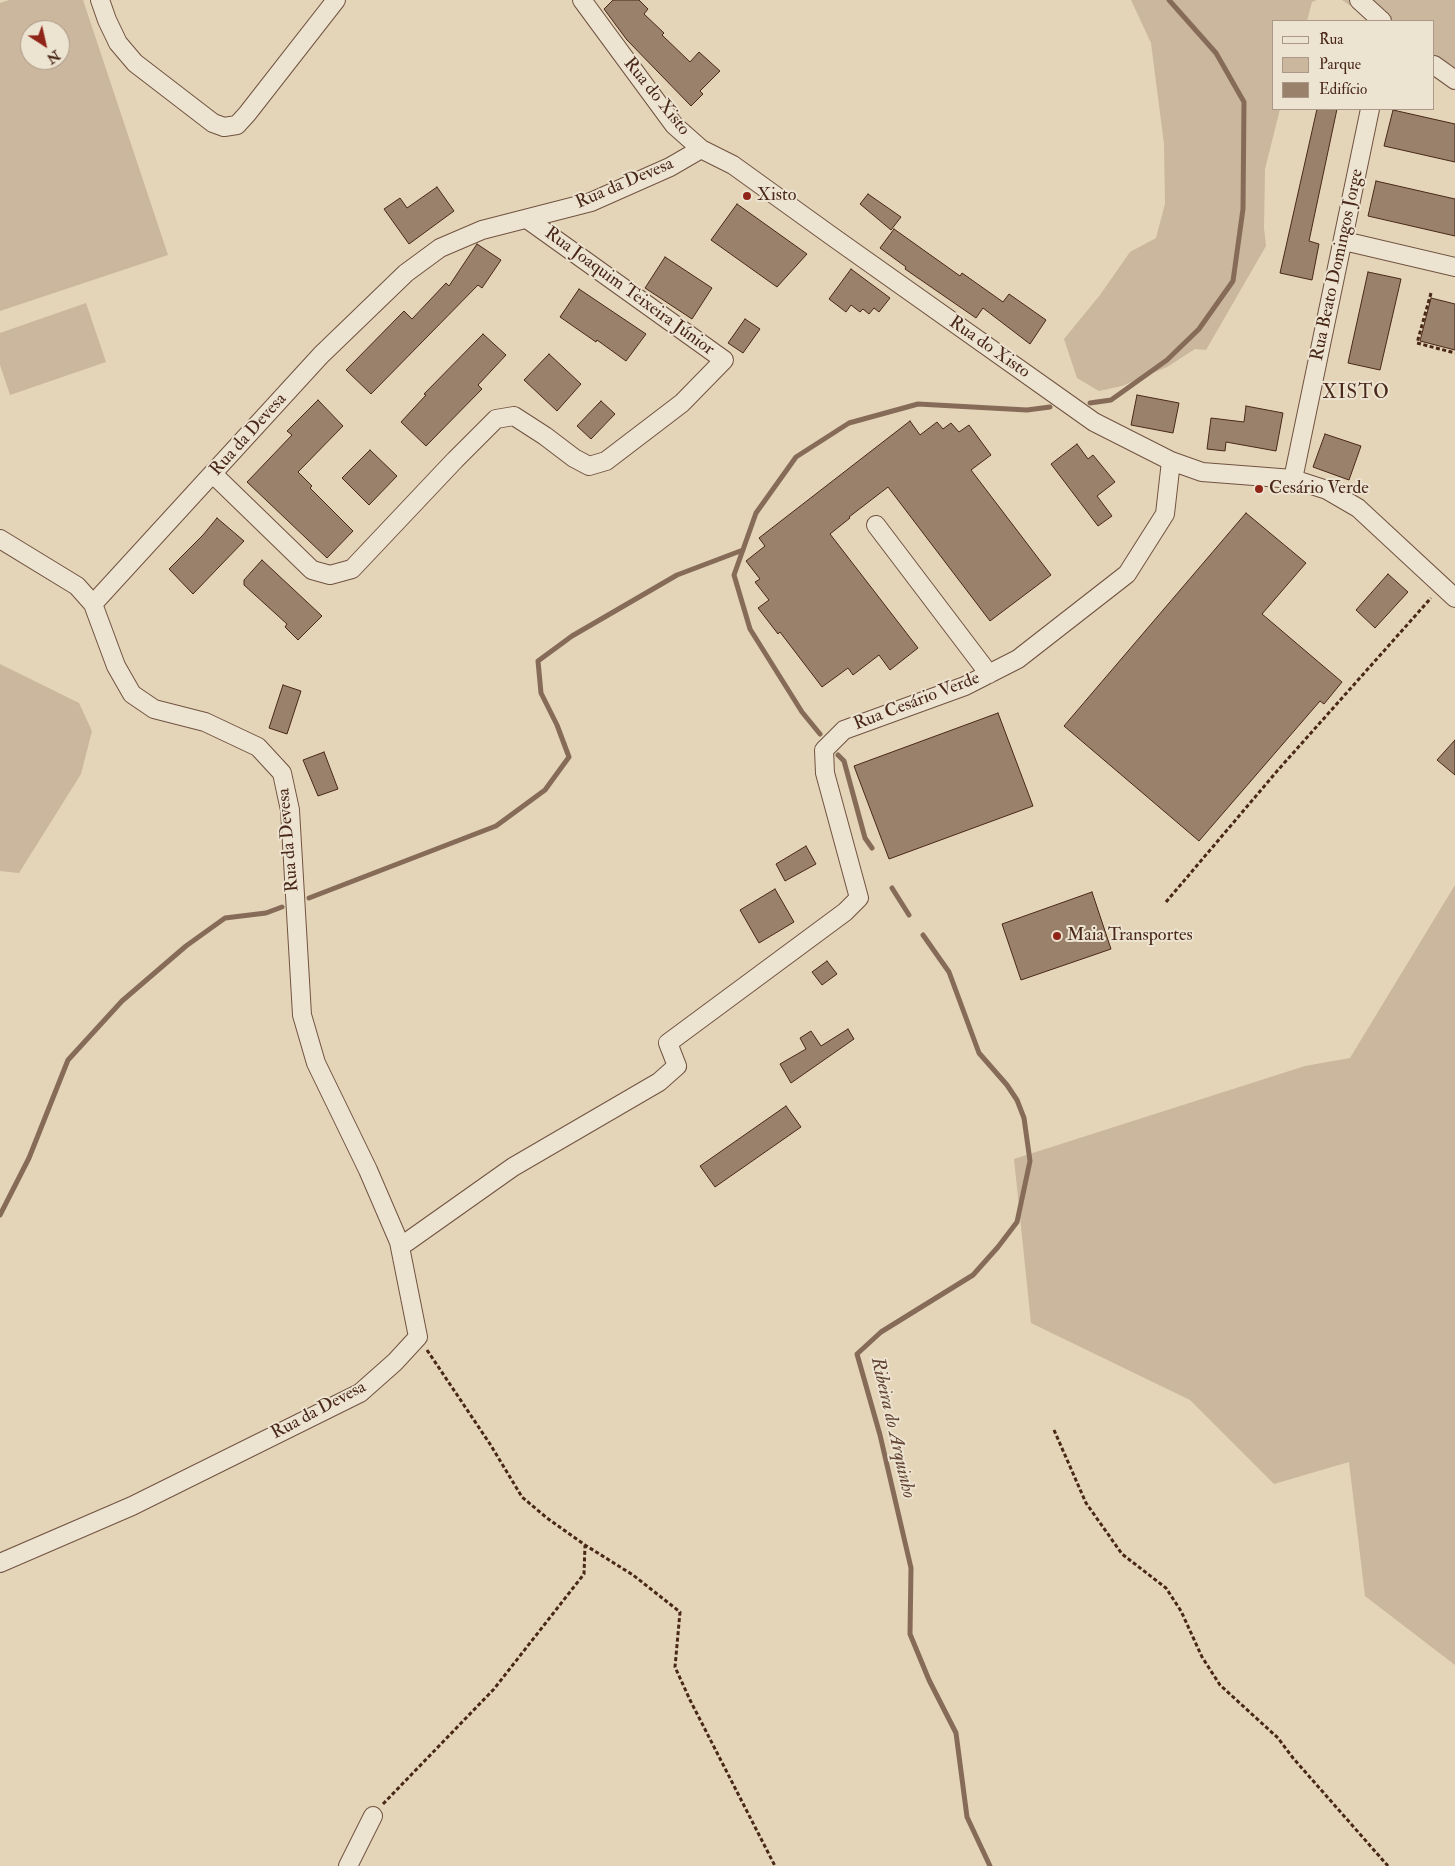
<!DOCTYPE html>
<html>
<head>
<meta charset="utf-8">
<style>
  body { margin:0 }
  #map { position:relative; width:1455px; height:1866px; overflow:hidden; background:#e4d4b8; font-family:"IM FELL Double Pica",serif }
  canvas { display:block }
  .legend { position:absolute; left:1272px; top:20px; width:162px; height:90px; box-sizing:border-box; background:#ede3d1; border:1px solid #ab9887; margin:0; padding:6px 9px; list-style:none; font-size:15px; color:#492818 }
  .legend li { display:flex; align-items:center; gap:10px; height:25px }
  .legend b { width:25px; border:1px solid #ab9887 }
  .north { position:absolute; left:20px; top:20px; width:50px; height:50px; box-sizing:border-box; background:#ede3d1; border:1px solid #ab9887; border-radius:50%; rotate:145deg; font-size:14px; font-weight:700; line-height:20px; text-align:center; color:#492818 }
  .north::after { content:''; display:block; margin:auto; width:18px; height:22px; background:#8f2418; clip-path:polygon(50% 0,100% 100%,50% 72%,0 100%) }
</style>
</head>
<body>
<div id="map">
<canvas width="1455" height="1866"></canvas>
<ul class="legend">
<li><b style="height:6px;background:#ede3d1"></b>Rua</li>
<li><b style="height:14px;background:#cab79d"></b>Parque</li>
<li><b style="height:14px;background:#9a816b"></b>Edifício</li>
</ul>
<div class="north">N</div>
</div>
<script>
const ctx = document.querySelector('canvas').getContext('2d');
ctx.lineJoin = 'round';
function fillPath(path, color) {
  ctx.fillStyle = color;
  ctx.fill(path, 'evenodd');
}
function toPath(rows) {
  const path = new Path2D();
  for (const r of rows) {
    path.moveTo(r[0], r[1]);
    for (let i = 2; i < r.length; i += 2) path.lineTo(r[i], r[i + 1]);
  }
  return path;
}
function trace(path, color, width, dash) {
  ctx.strokeStyle = color;
  ctx.lineWidth = width;
  ctx.lineCap = dash ? 'butt' : 'round';
  ctx.setLineDash(dash || []);
  ctx.stroke(path);
}
function write(font, color, halo, rows, align = 'center') {
  ctx.font = font + ' "IM FELL Double Pica",serif';
  ctx.lineWidth = 4;
  ctx.setLineDash([]);
  ctx.textBaseline = 'middle';
  ctx.strokeStyle = halo;
  ctx.fillStyle = color;
  for (const [text, x, y, turn = 0] of rows) {
    ctx.save();
    ctx.translate(x, y);
    ctx.rotate((+turn || 0) * Math.PI / 180);
    ctx.textAlign = isNaN(turn) ? turn : align;
    if (halo) ctx.strokeText(text, 0, 0);
    ctx.fillText(text, 0, 0);
    ctx.restore();
  }
}
fillPath(toPath([
  [9,0,83,0,168,255,0,311,0,3],
  [30,30,60,30,60,60,30,60],
  [1131,0,1317,0,1312,2,1307,21,1274,21,1274,109,1280,109,1265,169,1264,228,1266,246,1206,350,1195,349,1167,367,1122,386,1099,391,1077,378,1064,339,1100,295,1130,252,1156,238,1165,204,1164,144,1151,43],
  [1342,0,1455,0,1455,78,1434,64,1434,21,1373,21],
  [86,303,106,362,10,395,0,365,0,333],
  [0,664,79,703,92,731,81,774,19,873,0,871],
  [1455,885,1455,1665,1365,1596,1349,1462,1274,1484,1190,1400,1031,1323,1014,1159,1305,1066,1350,1058]
]), '#cab79d');
trace(toPath([
  [1090,403,1111,400,1167,360,1199,329,1233,281,1243,209,1244,102,1216,53,1169,0],
  [820,734,802,712,750,629,734,575,756,513,796,457,849,423,918,404,1027,410,1050,407],
  [838,755,844,761,865,838,872,848],
  [892,888,909,915],
  [309,898,496,826,545,790,569,757,557,725,541,693,538,661,572,636,677,575,743,550],
  [923,935,949,972,979,1053,1007,1085,1017,1100,1024,1118,1030,1161,1017,1222,998,1247,973,1275,881,1332,857,1354,880,1435,911,1568,910,1634,929,1680,956,1733,967,1817,990,1866],
  [0,1215,29,1158,68,1060,122,1001,186,946,225,918,266,913,282,907]
]), '#866c58', 5);
const building = toPath([
  [613,0,639,0,648,9,644,14,664,33,662,35,690,62,699,52,720,71,700,91,703,94,691,106,627,40,604,9,613,0],
  [1317,109,1337,109,1309,241,1319,244,1312,280,1280,273,1317,109],
  [1393,110,1455,124,1455,162,1384,146,1393,110],
  [1376,181,1455,199,1455,236,1368,216,1376,181],
  [437,187,454,211,409,244,384,209,400,198,407,208,437,187],
  [868,194,901,217,891,230,860,204,868,194],
  [737,204,807,254,777,287,711,240,737,204],
  [894,229,960,276,962,273,1003,302,1009,294,1046,320,1030,344,983,308,976,318,905,269,906,267,880,248,894,229],
  [477,244,501,260,482,288,478,285,371,394,346,370,404,311,412,319,446,283,449,286,477,244],
  [665,257,712,288,692,319,645,288,665,257],
  [851,269,890,298,879,312,874,308,869,314,863,309,860,312,851,305,846,312,829,299,851,269],
  [1368,272,1401,279,1380,370,1348,363,1368,272],
  [579,289,646,334,626,361,597,340,596,342,560,317,579,289],
  [1431,298,1455,304,1455,350,1420,341,1431,298],
  [745,319,760,329,743,353,728,343,745,319],
  [483,334,506,355,478,385,482,389,426,446,401,422,426,395,424,394,483,334],
  [549,354,581,384,557,411,524,380,549,354],
  [1137,395,1179,403,1173,433,1131,425,1137,395],
  [318,400,343,426,298,472,312,486,310,488,353,531,327,558,247,482,292,435,287,431,318,400],
  [601,401,615,414,591,439,577,426,601,401],
  [1246,406,1283,413,1276,451,1226,442,1225,451,1207,449,1211,418,1244,422,1246,406],
  [910,421,920,435,937,422,943,429,951,423,959,432,969,425,991,455,971,470,1051,575,990,621,888,487,849,517,850,518,830,534,918,648,890,670,879,655,853,675,848,668,822,687,780,632,778,634,758,608,769,600,755,582,760,579,746,561,765,546,759,538,910,421],
  [1325,434,1361,446,1349,480,1313,467,1325,434],
  [1077,444,1088,459,1093,455,1115,482,1097,496,1112,516,1098,526,1051,464,1077,444],
  [370,450,397,476,369,505,342,478,370,450],
  [1246,513,1306,563,1262,614,1342,682,1324,704,1320,701,1199,841,1064,726,1246,513],
  [217,518,244,541,193,594,169,569,203,535,217,518],
  [262,560,322,616,298,640,285,627,287,624,244,585,244,580,262,560],
  [1388,574,1408,592,1375,628,1356,610,1388,574],
  [283,685,301,691,287,734,269,728,283,685],
  [998,713,1033,806,889,859,854,766,998,713],
  [1455,740,1455,775,1437,760,1455,740],
  [324,752,338,789,318,796,303,760,324,752],
  [806,846,816,864,785,881,776,864,806,846],
  [775,889,794,922,759,943,740,910,775,889],
  [1092,892,1111,949,1021,980,1002,924,1092,892],
  [827,961,837,974,822,985,812,972,827,961],
  [848,1029,854,1039,791,1083,780,1064,806,1049,800,1038,811,1031,821,1046,848,1029],
  [786,1106,801,1127,715,1187,700,1166,786,1106]
]);
fillPath(building, '#9a816b');
trace(building, '#492818', 1);
const minor = toPath([
  [100,0,107,20,118,43,135,63,213,123,224,127,237,125,247,114,336,0],
  [582,0,674,125,701,149,733,165,833,237,1094,422,1171,461,1202,472,1293,479,1327,490,1358,508,1455,598],
  [1359,0,1382,21],
  [1434,65,1455,80],
  [1344,241,1455,267],
  [213,474,312,570,330,575,352,569,455,460,496,419,514,416,545,436,574,458,589,466,606,461,682,403,724,360,527,219],
  [1293,479,1370,109],
  [876,525,989,674],
  [0,539,77,586,93,604],
  [400,1246,407,1242,513,1167,659,1082,677,1066,668,1043,845,912,859,898,825,773,824,750,844,730,965,686,1018,659,1127,574,1165,514,1171,461],
  [0,1563,132,1506,360,1393,395,1362,418,1337,399,1242,368,1170,316,1063,302,1015,290,810,282,773,258,747,205,722,154,709,132,694,116,666,93,604,321,355,406,273,440,248,482,230,591,202,670,167,701,149],
  [348,1866,373,1816]
]);
trace(minor, '#705340', 20);
trace(toPath([
  [1431,293,1417,343,1455,353],
  [1166,902,1278,770,1431,598],
  [427,1350,490,1444,522,1497,547,1518,585,1545,633,1575,680,1612,675,1667,690,1700,775,1866],
  [1054,1430,1086,1503,1122,1554,1166,1588,1181,1611,1202,1657,1220,1685,1278,1738,1293,1758,1388,1866],
  [383,1804,494,1689,584,1574,585,1545]
]), '#492818', 3, [4, 2.5]);
trace(minor, '#ede3d1', 18);
for (const [x, y, r, color] of [
  [747,196,5,"#8f2418"],
  [1259,489,5,"#8f2418"],
  [1057,936,5,"#8f2418"]
]) {
  const dot = new Path2D();
  dot.arc(x, y, r, 0, 2 * Math.PI);
  ctx.fillStyle = color;
  ctx.fill(dot);
  trace(dot, '#ede3d1', 2);
}
write('18px', '#492818', '#ede3d1', [
  ["Rua do Xisto",656,97,51],
  ["Rua da Devesa",625,184,-23],
  ["Rua Beato Domingos Jorge",1338,265,-78],
  ["Rua Joaquim Teixeira Júnior",629,292,36],
  ["Rua do Xisto",989,348,35],
  ["Rua da Devesa",249,435,-48],
  ["Rua Cesário Verde",917,702,-21],
  ["Rua da Devesa",289,840,-95],
  ["Rua da Devesa",319,1411,-28]
]);
write('18px', '#492818', '#ede3d1', [
  ["Xisto",757,196],
  ["Cesário Verde",1269,489],
  ["Maia Transportes",1067,936]
], 'left');
ctx.letterSpacing = '1px';
write('19px', '#492818', '#ede3d1', [
  ["XISTO",1356,394]
]);
ctx.letterSpacing = '0px';
write('italic 19px', '#624432', '#ede3d1', [
  ["Ribeira do Arquinho",892,1428,77]
]);
</script>
</body>
</html>
